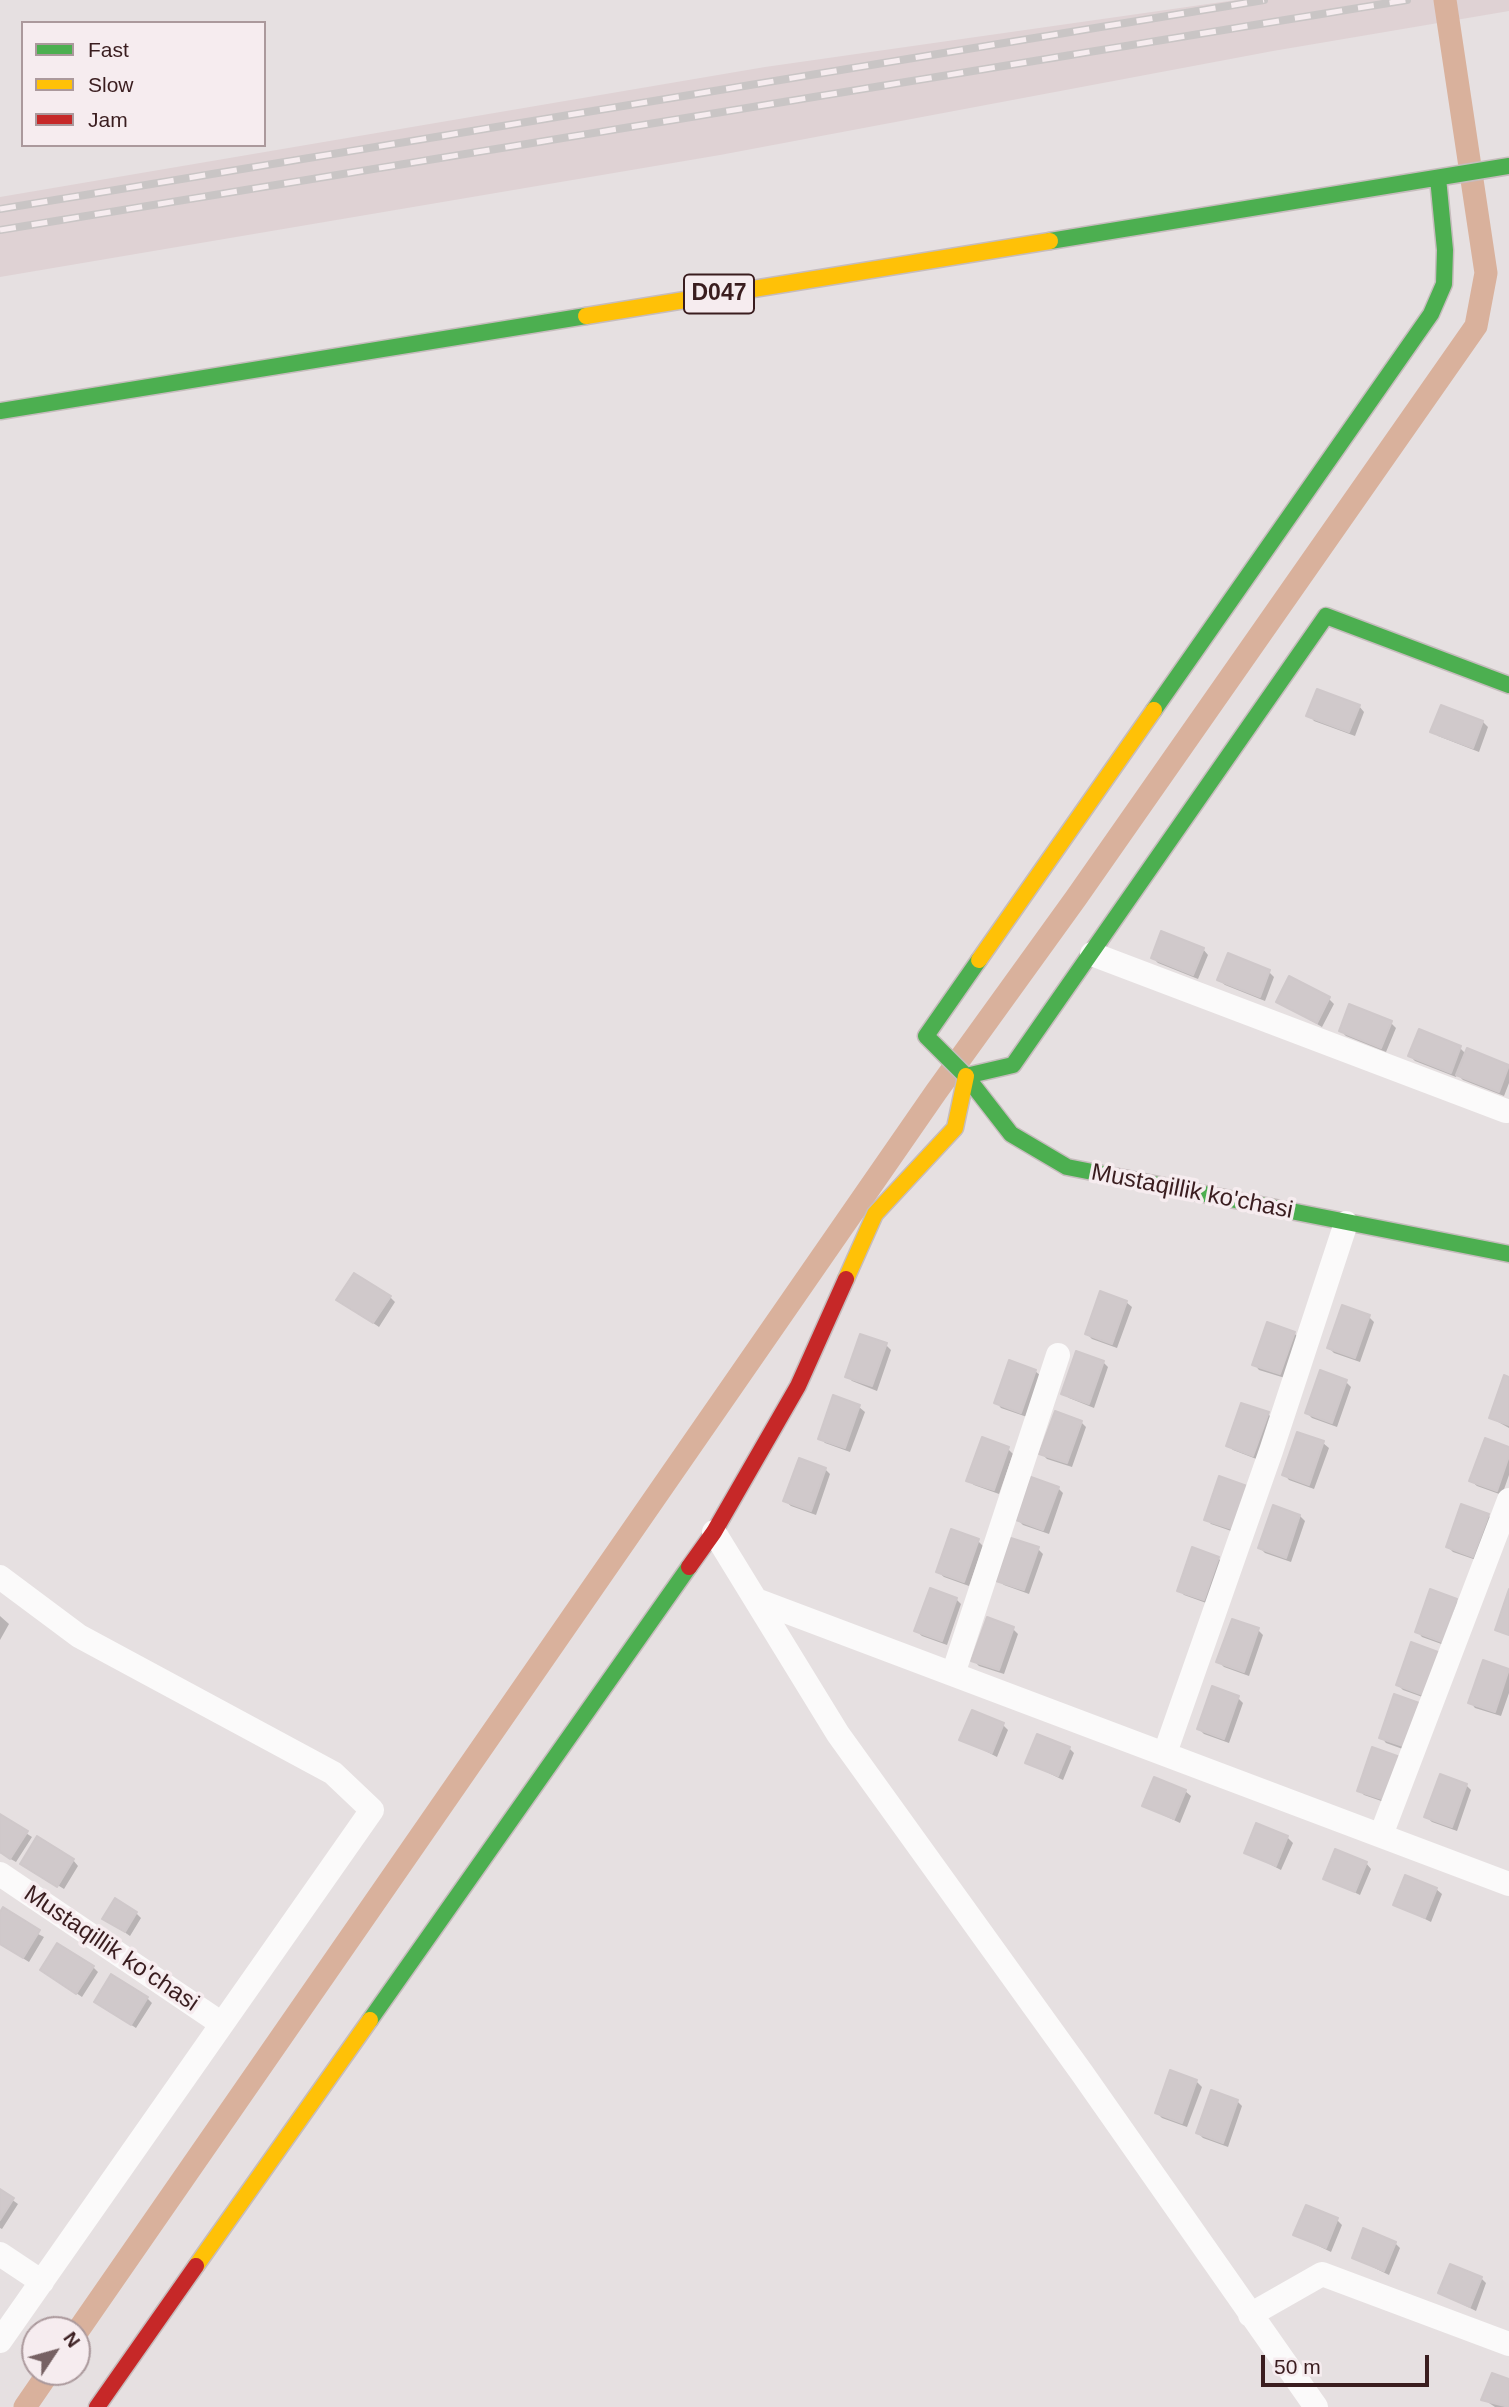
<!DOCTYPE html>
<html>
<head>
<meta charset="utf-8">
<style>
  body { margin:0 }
  #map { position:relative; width:1509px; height:2407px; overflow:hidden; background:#e6e0e1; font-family:Helvetica,sans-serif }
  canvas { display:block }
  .legend { position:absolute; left:21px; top:21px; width:245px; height:126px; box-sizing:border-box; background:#f6ecef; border:2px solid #ab999c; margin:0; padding:9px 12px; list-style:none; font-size:21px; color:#3a1d1f }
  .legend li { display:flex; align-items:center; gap:14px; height:35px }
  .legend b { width:35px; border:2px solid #ab999c }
  .north { position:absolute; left:21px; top:2316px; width:70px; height:70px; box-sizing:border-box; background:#f6ecef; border:2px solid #ab999c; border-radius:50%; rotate:54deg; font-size:19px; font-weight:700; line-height:28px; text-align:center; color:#3a1d1f }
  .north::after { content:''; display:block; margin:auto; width:24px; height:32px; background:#766163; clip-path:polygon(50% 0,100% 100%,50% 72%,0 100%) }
  .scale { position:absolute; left:1261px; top:2355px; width:168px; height:32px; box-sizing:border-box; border:4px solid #3a1d1f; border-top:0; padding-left:9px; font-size:21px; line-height:24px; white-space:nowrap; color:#3a1d1f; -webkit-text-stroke:5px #f6ecef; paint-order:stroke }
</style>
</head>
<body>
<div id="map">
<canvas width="1509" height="2407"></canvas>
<ul class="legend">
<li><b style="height:9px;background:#4caf50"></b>Fast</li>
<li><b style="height:9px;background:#ffc107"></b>Slow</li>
<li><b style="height:9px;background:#c62828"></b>Jam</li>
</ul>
<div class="north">N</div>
<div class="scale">50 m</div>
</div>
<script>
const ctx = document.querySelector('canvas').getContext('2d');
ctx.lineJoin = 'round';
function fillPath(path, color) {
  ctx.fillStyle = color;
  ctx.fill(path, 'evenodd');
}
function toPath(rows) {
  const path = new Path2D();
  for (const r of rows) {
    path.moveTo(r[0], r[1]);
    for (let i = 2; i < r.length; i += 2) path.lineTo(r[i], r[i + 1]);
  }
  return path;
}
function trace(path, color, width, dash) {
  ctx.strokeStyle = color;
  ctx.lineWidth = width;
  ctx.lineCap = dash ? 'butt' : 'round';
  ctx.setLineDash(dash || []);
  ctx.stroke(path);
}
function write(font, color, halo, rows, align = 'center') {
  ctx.font = font + ' Helvetica,sans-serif';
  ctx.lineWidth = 7;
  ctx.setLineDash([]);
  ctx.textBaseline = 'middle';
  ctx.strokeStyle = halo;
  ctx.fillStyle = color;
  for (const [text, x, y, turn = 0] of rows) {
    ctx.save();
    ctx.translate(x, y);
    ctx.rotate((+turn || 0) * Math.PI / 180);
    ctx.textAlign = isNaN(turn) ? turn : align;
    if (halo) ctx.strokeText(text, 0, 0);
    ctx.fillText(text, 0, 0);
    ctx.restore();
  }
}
fillPath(toPath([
  [1236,0,1509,0,1509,11,1273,51,720,155,0,277,0,197,765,67]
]), '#dfd2d4');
fillPath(toPath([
  [1359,706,1364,712,1355,736,1314,721,1309,715],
  [1483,722,1488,727,1479,752,1438,736,1432,731],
  [1203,949,1208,955,1198,979,1158,963,1153,958],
  [1269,972,1274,977,1265,1001,1225,985,1219,980],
  [1329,999,1334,1004,1322,1027,1278,1001],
  [1391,1023,1396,1028,1386,1052,1346,1036,1341,1031],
  [1460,1048,1466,1054,1468,1051,1509,1067,1509,1083,1504,1096,1463,1080,1457,1074,1456,1077,1415,1061,1410,1056],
  [390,1297,395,1302,379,1327,339,1300],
  [1126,1302,1132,1307,1117,1348,1092,1339,1087,1334],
  [1369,1317,1374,1322,1360,1362,1334,1353,1329,1348],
  [1294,1333,1299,1338,1285,1378,1259,1370,1254,1364],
  [886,1345,891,1350,877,1391,852,1381,847,1376],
  [1103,1362,1108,1367,1094,1408,1069,1398,1063,1393],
  [1035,1371,1041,1376,1027,1417,1001,1408,996,1402],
  [1509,1379,1509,1428,1491,1418],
  [1346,1382,1351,1387,1337,1427,1312,1418,1307,1413],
  [859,1407,865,1412,850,1452,825,1443,820,1438],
  [1268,1414,1273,1419,1259,1460,1233,1450,1228,1445],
  [1081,1422,1086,1427,1072,1467,1047,1459,1041,1453],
  [1298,1434,1323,1443,1329,1448,1314,1489,1289,1480,1284,1474],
  [1509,1448,1509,1475,1502,1495,1477,1486,1471,1481],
  [1008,1449,1013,1454,999,1494,974,1485,968,1480],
  [825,1469,830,1474,816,1515,791,1506,785,1501],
  [1058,1488,1063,1493,1049,1534,1023,1525,1018,1520],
  [1246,1488,1237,1533,1211,1524,1206,1519],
  [1488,1515,1493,1520,1479,1561,1453,1552,1448,1547],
  [1300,1516,1305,1521,1291,1562,1265,1553,1260,1548],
  [978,1541,983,1546,969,1586,944,1577,938,1572],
  [1038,1549,1043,1554,1029,1594,1004,1585,998,1580],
  [1193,1550,1219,1559,1224,1564,1209,1604,1184,1595,1179,1590],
  [956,1599,961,1604,947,1645,922,1636,916,1631],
  [1456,1600,1461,1605,1447,1646,1422,1637,1417,1631],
  [0,1616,9,1624,0,1640],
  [1013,1629,1018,1634,1004,1674,979,1666,973,1660],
  [1258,1630,1263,1635,1249,1676,1224,1667,1218,1661],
  [1412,1644,1428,1699,1403,1690,1398,1685],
  [1484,1662,1509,1671,1509,1693,1501,1716,1475,1708,1470,1702],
  [1238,1698,1243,1703,1229,1743,1204,1734,1199,1729],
  [1421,1706,1411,1752,1386,1743,1381,1737],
  [1003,1725,1008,1730,997,1757,962,1739],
  [1069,1748,1074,1753,1063,1780,1028,1763],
  [1374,1750,1390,1804,1364,1795,1359,1790],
  [1466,1785,1471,1790,1457,1831,1432,1822,1426,1817],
  [1185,1791,1191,1796,1180,1823,1144,1806],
  [0,1816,32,1837,16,1862,0,1853],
  [1287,1837,1293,1843,1281,1870,1246,1852],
  [73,1860,78,1866,64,1889,25,1865],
  [1366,1863,1371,1869,1360,1895,1325,1878],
  [1436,1889,1442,1894,1431,1922,1395,1904],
  [136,1913,141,1918,130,1936,104,1918],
  [0,1915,44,1937,29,1962,0,1944],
  [93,1967,98,1972,82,1997,42,1970],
  [147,1998,152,2003,136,2028,96,2002],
  [1196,2081,1202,2087,1187,2127,1162,2118,1157,2113],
  [1237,2101,1242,2106,1228,2147,1203,2138,1198,2133],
  [0,2191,18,2204,2,2229,0,2228],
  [1337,2220,1342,2225,1331,2252,1296,2235],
  [1395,2243,1400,2248,1389,2275,1354,2258],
  [1481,2278,1486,2283,1476,2311,1440,2293],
  [1509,2381,1509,2407,1495,2407,1483,2399]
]), '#0003');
trace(toPath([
  [77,2332,936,1092,1076,898,1476,326,1486,273,1445,0],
  [25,2407,49,2372]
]), '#d9b19c', 23);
const building = toPath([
  [1317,689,1360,705,1349,732,1306,716,1317,689],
  [1441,705,1483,721,1473,748,1430,732,1441,705],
  [1161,931,1204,948,1193,975,1151,958,1161,931],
  [1228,953,1270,970,1260,997,1217,980,1228,953],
  [1289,976,1330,997,1317,1023,1276,1002,1289,976],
  [1349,1004,1392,1021,1381,1048,1339,1031,1349,1004],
  [1419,1029,1461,1046,1451,1073,1408,1056,1419,1029],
  [1467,1048,1509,1065,1499,1092,1456,1075,1467,1048],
  [354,1273,391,1296,373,1323,336,1300,354,1273],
  [1100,1291,1127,1301,1112,1344,1085,1334,1100,1291],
  [1342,1305,1370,1315,1355,1358,1327,1348,1342,1305],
  [1267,1322,1295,1332,1280,1374,1252,1365,1267,1322],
  [860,1334,887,1343,872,1386,845,1377,860,1334],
  [1076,1351,1104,1361,1089,1404,1061,1394,1076,1351],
  [1009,1360,1036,1370,1021,1413,994,1403,1009,1360],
  [1320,1370,1347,1380,1332,1423,1305,1413,1320,1370],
  [1504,1375,1509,1377,1509,1425,1489,1418,1504,1375],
  [833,1395,860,1405,845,1448,818,1439,833,1395],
  [1241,1403,1269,1412,1253,1456,1226,1446,1241,1403],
  [1055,1411,1082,1421,1067,1463,1039,1454,1055,1411],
  [1297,1432,1324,1441,1309,1485,1282,1475,1297,1432],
  [982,1437,1009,1447,994,1490,966,1481,982,1437],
  [1485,1438,1509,1447,1509,1456,1497,1491,1469,1481,1485,1438],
  [799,1458,826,1468,811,1511,783,1501,799,1458],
  [1219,1476,1247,1486,1232,1529,1204,1520,1219,1476],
  [1031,1477,1059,1487,1043,1530,1016,1520,1031,1477],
  [1461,1504,1489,1514,1473,1557,1446,1547,1461,1504],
  [1273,1505,1300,1515,1286,1558,1258,1548,1273,1505],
  [951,1529,979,1539,964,1582,936,1572,951,1529],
  [1011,1538,1039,1547,1024,1590,996,1581,1011,1538],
  [1192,1547,1219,1557,1204,1600,1177,1591,1192,1547],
  [930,1588,957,1598,942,1641,914,1631,930,1588],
  [1430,1589,1457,1599,1442,1642,1415,1632,1430,1589],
  [1509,1589,1509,1635,1495,1630,1509,1589],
  [987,1617,1014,1627,999,1670,971,1661,987,1617],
  [1232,1619,1259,1628,1244,1672,1216,1662,1232,1619],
  [1411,1642,1438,1652,1423,1695,1396,1685,1411,1642],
  [1483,1660,1509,1669,1495,1712,1468,1703,1483,1660],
  [1212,1686,1239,1696,1224,1739,1197,1729,1212,1686],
  [1394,1694,1422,1704,1406,1747,1379,1738,1394,1694],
  [972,1710,1004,1723,992,1753,959,1740,972,1710],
  [1037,1734,1070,1747,1058,1776,1025,1763,1037,1734],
  [1372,1747,1400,1757,1385,1800,1357,1791,1372,1747],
  [1440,1774,1467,1784,1452,1827,1424,1817,1440,1774],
  [1154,1777,1186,1790,1174,1819,1142,1806,1154,1777],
  [0,1814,28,1831,10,1859,0,1852,0,1814],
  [1256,1823,1288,1836,1276,1866,1244,1853,1256,1823],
  [37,1836,74,1859,57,1887,20,1864,37,1836],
  [1335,1849,1367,1862,1355,1892,1323,1879,1335,1849],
  [1405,1875,1437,1888,1425,1918,1393,1905,1405,1875],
  [115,1898,137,1912,125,1932,102,1919,115,1898],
  [3,1907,40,1930,23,1958,0,1944,0,1912,3,1907],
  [57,1943,94,1966,76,1994,40,1970,57,1943],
  [111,1974,148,1997,131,2025,94,2002,111,1974],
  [1170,2070,1197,2080,1182,2123,1155,2113,1170,2070],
  [1211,2090,1238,2100,1223,2143,1196,2133,1211,2090],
  [0,2189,14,2198,0,2220,0,2189],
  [1306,2205,1338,2218,1326,2248,1293,2235,1306,2205],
  [1363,2228,1396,2242,1384,2271,1352,2258,1363,2228],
  [1450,2264,1482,2277,1470,2307,1438,2293,1450,2264],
  [1492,2373,1509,2379,1509,2407,1481,2400,1492,2373]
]);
fillPath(building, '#d0c9cb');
trace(building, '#cfc8ca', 2);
const fast = toPath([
  [1050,241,1509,166],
  [0,411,586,316],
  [1154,710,1431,314,1444,284,1445,250,1438,178],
  [979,960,926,1036,966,1076,1011,1134,1067,1167,1509,1254],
  [966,1076,1013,1065,1326,616,1509,685],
  [370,2020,689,1567]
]);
const slow = toPath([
  [586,316,1050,241],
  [979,960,1154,710],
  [846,1279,875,1214,955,1128,966,1076],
  [196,2266,370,2020]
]);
const jam = toPath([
  [689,1567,714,1532,798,1386,846,1279],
  [97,2407,196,2266]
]);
trace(fast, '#c6bcbd', 19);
trace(slow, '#c6bcbd', 19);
trace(jam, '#c6bcbd', 19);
trace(toPath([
  [1092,954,1506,1111],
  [714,1532,838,1734,1082,2073,1316,2407],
  [0,1577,79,1636,333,1773,372,1810,0,2341],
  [756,1600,1509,1884],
  [953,1674,1058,1355],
  [1165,1753,1271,1451,1346,1223],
  [1381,1835,1509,1500],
  [0,1874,222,2024],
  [0,2254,42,2282],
  [1250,2315,1322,2274,1509,2344]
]), '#fbfafa', 24);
trace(fast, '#4caf50', 16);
trace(slow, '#ffc107', 16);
trace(jam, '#c62828', 16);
const rail = toPath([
  [0,209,1264,0],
  [0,230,1407,0]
]);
trace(rail, '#c9c5c5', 8);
trace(rail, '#f6ecef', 5, [16]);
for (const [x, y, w] of [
  [719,294,70]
]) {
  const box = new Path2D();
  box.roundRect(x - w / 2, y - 19.5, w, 39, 5);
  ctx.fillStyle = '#f6ecef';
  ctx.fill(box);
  trace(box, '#3a1d1f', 2);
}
write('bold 23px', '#3a1d1f', null, [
  ["D047",719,294]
]);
write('24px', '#3a1d1f', '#f6ecef', [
  ["Mustaqillik ko'chasi",1192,1192,11],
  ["Mustaqillik ko'chasi",111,1949,34]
]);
</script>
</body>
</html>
